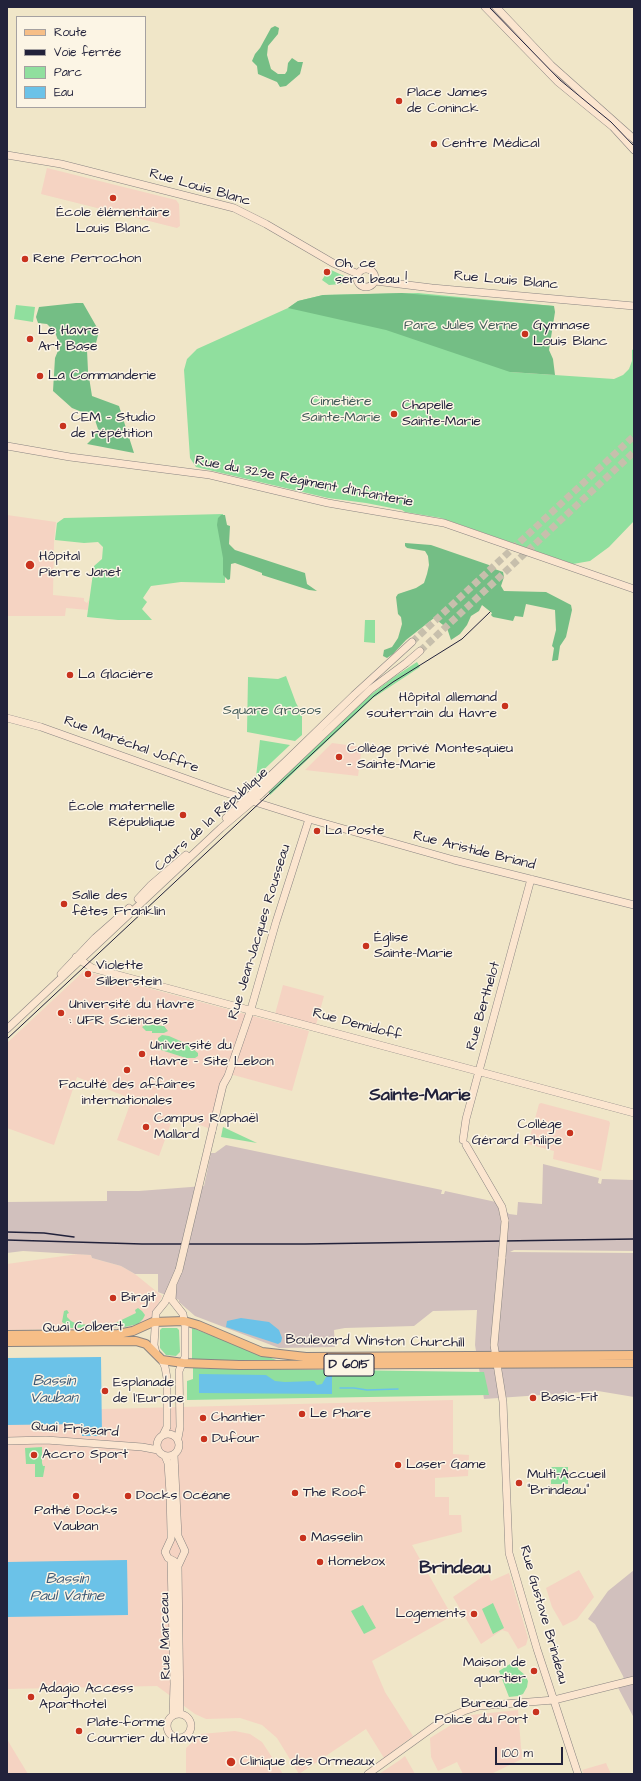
<!DOCTYPE html>
<html>
<head>
<meta charset="utf-8">
<style>
  body { margin:0 }
  #map { position:relative; width:641px; height:1781px; overflow:hidden; background:#f0e6c8; font-family:"Architects Daughter",sans-serif }
  canvas { display:block }
  .frame { position:absolute; inset:0; border:8px solid #22223b; pointer-events:none }
  .legend { position:absolute; left:16px; top:16px; width:130px; height:92px; box-sizing:border-box; background:#fcf5e5; border:1px solid #a5a1a1; margin:0; padding:5px 7px; list-style:none; font-size:12px; color:#22223b }
  .legend li { display:flex; align-items:center; gap:8px; height:20px }
  .legend b { width:20px; border:1px solid #a5a1a1 }
  .scale { position:absolute; left:495px; top:1747px; width:68px; height:18px; box-sizing:border-box; border:2px solid #22223b; border-top:0; padding-left:5px; font-size:12px; line-height:14px; white-space:nowrap; color:#22223b; -webkit-text-stroke:3px #fcf5e5; paint-order:stroke }
</style>
</head>
<body>
<div id="map">
<canvas width="641" height="1781"></canvas>
<div class="frame"></div>
<ul class="legend">
<li><b style="height:5px;background:#f6be87"></b>Route</li>
<li><b style="height:5px;background:#22223b"></b>Voie ferrée</li>
<li><b style="height:11px;background:#90df9e"></b>Parc</li>
<li><b style="height:11px;background:#6bc2e8"></b>Eau</li>
</ul>
<div class="scale">100 m</div>
</div>
<script>
const ctx = document.querySelector('canvas').getContext('2d');
ctx.lineJoin = 'round';
function fillPath(path, color) {
  ctx.fillStyle = color;
  ctx.fill(path, 'evenodd');
}
function toPath(rows) {
  const path = new Path2D();
  for (const r of rows) {
    if (r.length === 3) {
      path.moveTo(r[0] + r[2], r[1]);
      path.arc(r[0], r[1], r[2], 0, 2 * Math.PI);
      continue;
    }
    path.moveTo(r[0], r[1]);
    for (let i = 2; i < r.length; i += 2) path.lineTo(r[i], r[i + 1]);
  }
  return path;
}
function trace(path, color, width, dash) {
  ctx.strokeStyle = color;
  ctx.lineWidth = width;
  ctx.lineCap = dash ? 'butt' : 'round';
  ctx.setLineDash(dash || []);
  ctx.stroke(path);
}
function write(font, color, halo, rows, align = 'center') {
  ctx.font = font + ' "Architects Daughter",sans-serif';
  ctx.lineWidth = 3;
  ctx.setLineDash([]);
  ctx.textBaseline = 'middle';
  ctx.strokeStyle = halo;
  ctx.fillStyle = color;
  for (const [text, x, y, turn = 0] of rows) {
    ctx.save();
    ctx.translate(x, y);
    ctx.rotate((+turn || 0) * Math.PI / 180);
    ctx.textAlign = isNaN(turn) ? turn : align;
    if (halo) ctx.strokeText(text, 0, 0);
    ctx.fillText(text, 0, 0);
    ctx.restore();
  }
}
fillPath(toPath([
  [47,168,176,200,179,204,180,226,177,228,41,194],
  [7,515,56,522,54,542,53,595,84,598,84,601,87,603,89,600,88,610,66,608,65,616,7,616],
  [332,743,362,747,358,776,305,770],
  [84,971,309,1031,292,1091,226,1073,213,1130,174,1115,159,1156,117,1140,132,1099,77,1077,54,1145,7,1128,7,1043],
  [283,985,324,996,316,1025,275,1014],
  [541,1103,609,1121,610,1123,601,1171,553,1159,554,1151,528,1144,539,1104],
  [78,1254,91,1255,92,1258,121,1266,135,1274,162,1296,147,1328,7,1330,7,1264],
  [453,1400,453,1454,469,1455,468,1476,435,1478,435,1497,449,1497,449,1515,461,1515,462,1532,412,1545,452,1616,372,1661,385,1692,413,1736,384,1758,366,1729,299,1774,277,1738,262,1725,240,1718,206,1719,195,1714,157,1686,7,1689,7,1414,103,1409],
  [579,1570,594,1597,577,1619,563,1626,552,1607,546,1588],
  [488,1573,491,1581,509,1573,528,1638,526,1645,518,1649,508,1632,502,1630,481,1644,453,1597],
  [518,1710,522,1759,491,1774,463,1774,457,1762,438,1771,431,1757,430,1738,459,1720,464,1723,470,1721,471,1715],
  [235,1731,250,1734,262,1742,283,1774,186,1774,186,1748,201,1734],
  [7,1739,11,1746,28,1774,7,1774],
  [405,1756,415,1774,379,1774,400,1760],
  [606,1763,611,1774,584,1774,582,1770]
]), '#f5d3c2');
fillPath(toPath([
  [226,1145,442,1190,441,1194,444,1194,445,1191,496,1202,509,1214,517,1215,518,1202,542,1204,543,1164,599,1178,598,1183,601,1184,602,1179,634,1180,634,1251,514,1250,510,1252,634,1253,634,1397,598,1391,484,1399,475,1345,477,1310,433,1311,414,1326,345,1328,334,1330,335,1347,279,1348,195,1316,179,1302,179,1300,158,1292,158,1274,135,1274,121,1266,92,1258,91,1255,23,1251,7,1253,7,1202,107,1201,107,1191,139,1191,204,1186,211,1153,215,1153],
  [634,1570,634,1718,615,1682,624,1679,623,1676,595,1624,588,1619,608,1591]
]), '#d1c0bd');
fillPath(toPath([
  [329,269,346,277,342,284,329,285,322,280],
  [418,293,554,306,510,372,614,379,623,375,629,369,632,361,632,350,634,349,634,521,609,547,590,561,573,564,441,518,405,512,402,510,366,503,328,498,196,467,190,458,184,370,187,359,197,349,288,308,298,301,323,295],
  [16,305,35,307,33,322,14,319],
  [223,514,225,538,225,583,181,582,151,586,143,598,147,602,142,609,152,620,118,620,87,617,94,566,102,559,103,547,98,542,84,543,55,540,57,523,64,518],
  [365,620,375,620,375,643,364,642],
  [417,662,420,667,373,698,270,795,268,791,369,696,394,677],
  [286,676,296,703,302,714,302,735,295,741,247,732,248,677,278,679],
  [260,740,290,745,256,777],
  [146,1024,164,1026,168,1031,164,1033,152,1033,152,1031,146,1031,142,1027],
  [162,1035,169,1036,187,1044,198,1053,198,1056,195,1058,186,1058,161,1050,158,1045,158,1038],
  [223,1127,257,1143,221,1137],
  [138,1308,142,1311,145,1315,143,1319,138,1324,125,1327,70,1328,62,1322,64,1311,67,1310,69,1313,67,1314,67,1317,71,1321,77,1324,109,1326,136,1313,135,1310],
  [162,1328,177,1328,179,1330,180,1352,176,1356,166,1355,160,1348,160,1330],
  [192,1328,279,1361,279,1362,192,1359],
  [193,1368,484,1372,489,1395,187,1400,187,1381,193,1379],
  [42,1447,42,1463,43,1466,45,1466,43,1477,35,1477,35,1464,26,1464,25,1448],
  [551,1467,568,1467,568,1484,551,1484],
  [493,1603,504,1628,493,1634,482,1609],
  [363,1605,376,1628,364,1634,351,1611],
  [519,1662,518,1669,525,1675,528,1681,527,1687,523,1694,518,1696,509,1697,499,1671,510,1664]
]), '#90df9e');
fillPath(toPath([
  [275,26,279,28,278,34,268,46,267,55,271,69,278,74,285,74,287,71,288,63,292,58,298,62,303,62,300,74,286,86,280,87,277,82,258,74,257,66,252,61,255,54,260,48,271,28],
  [402,293,554,306,555,312,549,350,553,359,555,375,510,372,386,330,288,308,298,301,323,295],
  [76,303,83,303,99,331,96,343,87,350,88,371,92,396,119,406,134,453,87,444,94,437,98,429,94,417,72,408,53,391,55,358,60,346,55,332,47,324,38,323,36,317,39,307],
  [221,515,225,515,227,525,230,526,229,544,235,550,305,573,307,584,317,591,309,590,262,575,262,573,235,563,231,564,230,579,228,580,223,575,223,558,217,525,218,518],
  [405,543,431,545,489,565,492,568,503,572,504,577,501,586,504,591,546,592,571,605,572,610,566,637,560,646,558,660,552,661,554,648,552,646,556,630,555,610,526,604,523,617,515,616,513,621,493,617,491,615,492,613,482,605,479,611,471,616,467,625,460,634,451,640,447,628,434,618,406,640,393,654,387,658,383,656,384,650,392,647,398,638,402,624,401,617,398,614,396,597,398,594,416,588,424,583,427,574,429,565,428,556,425,551,407,548,405,546]
]), '#74be85');
fillPath(toPath([
  [241,1318,269,1322,279,1330,282,1338,281,1342,278,1344,226,1327,227,1321],
  [101,1357,102,1436,82,1436,81,1424,7,1425,7,1358],
  [199,1374,266,1375,275,1381,285,1382,314,1381,317,1385,322,1384,326,1377,332,1375,332,1394,199,1393],
  [127,1560,128,1615,7,1617,7,1562]
]), '#6bc2e8');
trace(toPath([
  [340,1388,354,1388,367,1390,398,1389]
]), '#6bc2e8', 1.5);
trace(toPath([
  [412,642,634,436],
  [420,651,634,452]
]), '#c7bfac', 7, [7, 3.5]);
const secondary = toPath([
  [485,7,558,82,613,127,634,150],
  [496,7,551,65,634,139],
  [7,155,61,164,234,208,266,224,333,263,358,274],
  [366,278,9],
  [375,281,432,288,634,306],
  [7,446,70,457,210,475,328,503,444,523,634,589],
  [7,718,41,727,223,792,309,819,454,860,634,905],
  [226,818,286,761,354,695,412,642],
  [138,899,151,885,186,855],
  [76,957,92,968,634,1113],
  [61,974,95,938,129,908],
  [7,1029,221,828,261,794,371,689,406,663,420,651],
  [212,1131,223,1085,228,1076,251,1009,276,922,309,819],
  [463,1140,466,1119,531,879],
  [466,1145,502,1207,505,1221],
  [502,1257,494,1345,503,1402,509,1553,537,1649,578,1774],
  [173,1285,172,1300,183,1314,185,1326,185,1357,179,1371,180,1427,178,1438],
  [156,1353,154,1345,156,1313,165,1302,179,1270],
  [162,1360,165,1367,167,1378,167,1427,163,1435],
  [168,1445,11],
  [7,1441,46,1440,142,1447,158,1450],
  [174,1455,178,1536,185,1551,178,1566,180,1714],
  [165,1456,168,1463,170,1493,171,1532,171,1539,165,1552,168,1558,174,1561],
  [171,1560,174,1684,173,1715],
  [179,1726,12],
  [368,1774,443,1720,464,1711,479,1706,554,1700,634,1680]
]);
const primary = toPath([
  [7,1335,118,1334,133,1331,153,1322,184,1321,198,1325,262,1352,306,1357,634,1355],
  [7,1342,136,1341,146,1344,162,1360,183,1363,239,1365,634,1363]
]);
trace(secondary, '#898482', 8);
trace(primary, '#898482', 10);
trace(secondary, '#fbe5cf', 7);
trace(primary, '#f6be87', 8);
trace(toPath([
  [489,7,560,80,611,122,634,146],
  [7,1039,374,696,393,682,462,639,490,612]
]), '#22223b', 1);
trace(toPath([
  [7,1232,44,1233,74,1237],
  [7,1240,142,1244,305,1244,634,1239]
]), '#22223b', 1.5);
const secondaryBridge = toPath([
  [502,1257,505,1221],
  [179,1270,212,1131]
]);
trace(secondaryBridge, '#898482', 8, []);
trace(secondaryBridge, '#fbe5cf', 7);
for (const [x, y, r, color] of [
  [399,101,4,"#c8321e"],
  [434,144,4,"#c8321e"],
  [113,198,4,"#c8321e"],
  [25,259,4,"#c8321e"],
  [327,272,4,"#c8321e"],
  [525,334,4,"#c8321e"],
  [30,339,4,"#c8321e"],
  [40,376,4,"#c8321e"],
  [394,414,4,"#c8321e"],
  [63,426,4,"#c8321e"],
  [30,565,5,"#c8321e"],
  [70,675,4,"#c8321e"],
  [505,706,4,"#c8321e"],
  [339,757,4,"#c8321e"],
  [183,815,4,"#c8321e"],
  [317,831,4,"#c8321e"],
  [64,904,4,"#c8321e"],
  [366,946,4,"#c8321e"],
  [88,974,4,"#c8321e"],
  [61,1013,4,"#c8321e"],
  [142,1054,4,"#c8321e"],
  [127,1070,4,"#c8321e"],
  [146,1127,4,"#c8321e"],
  [570,1133,4,"#c8321e"],
  [113,1298,4,"#c8321e"],
  [105,1391,4,"#c8321e"],
  [533,1398,4,"#c8321e"],
  [302,1414,4,"#c8321e"],
  [203,1418,4,"#c8321e"],
  [204,1439,4,"#c8321e"],
  [34,1455,4,"#c8321e"],
  [398,1465,4,"#c8321e"],
  [519,1483,4,"#c8321e"],
  [295,1493,4,"#c8321e"],
  [76,1496,4,"#c8321e"],
  [128,1496,4,"#c8321e"],
  [303,1538,4,"#c8321e"],
  [320,1562,4,"#c8321e"],
  [474,1614,4,"#c8321e"],
  [534,1671,4,"#c8321e"],
  [31,1697,4,"#c8321e"],
  [536,1712,4,"#c8321e"],
  [79,1731,4,"#c8321e"],
  [231,1762,5,"#c8321e"]
]) {
  const dot = new Path2D();
  dot.arc(x, y, r, 0, 2 * Math.PI);
  ctx.fillStyle = color;
  ctx.fill(dot);
  trace(dot, '#fcf5e5', 1.5);
}
for (const [x, y, w] of [
  [349,1365,50]
]) {
  const box = new Path2D();
  box.roundRect(x - w / 2, y - 11, w, 22, 3);
  ctx.fillStyle = '#fcf5e5';
  ctx.fill(box);
  trace(box, '#22223b', 1);
}
write('bold 13px', '#22223b', null, [
  ["D 6015",349,1365]
]);
write('14px', '#22223b', '#fcf5e5', [
  ["Place James",407,93],
  ["de Coninck",407,109],
  ["Centre Médical",442,144],
  ["École élémentaire",113,213,"center"],
  ["Louis Blanc",113,229,"center"],
  ["Rene Perrochon",33,259],
  ["Oh, ce",335,264],
  ["sera beau !",335,280],
  ["Gymnase",533,326],
  ["Louis Blanc",533,342],
  ["Le Havre",38,331],
  ["Art Base",38,347],
  ["La Commanderie",48,376],
  ["Chapelle",402,406],
  ["Sainte-Marie",402,422],
  ["CEM - Studio",71,418],
  ["de répétition",71,434],
  ["Hôpital",39,557],
  ["Pierre Janet",39,573],
  ["La Glacière",78,675],
  ["Hôpital allemand",497,698,"right"],
  ["souterrain du Havre",497,714,"right"],
  ["Collège privé Montesquieu",347,749],
  ["- Sainte-Marie",347,765],
  ["École maternelle",175,807,"right"],
  ["République",175,823,"right"],
  ["La Poste",325,831],
  ["Salle des",72,896],
  ["fêtes Franklin",72,912],
  ["Église",374,938],
  ["Sainte-Marie",374,954],
  ["Violette",96,966],
  ["Silberstein",96,982],
  ["Université du Havre",69,1005],
  [": UFR Sciences",69,1021],
  ["Université du",150,1046],
  ["Havre - Site Lebon",150,1062],
  ["Faculté des affaires",127,1085,"center"],
  ["internationales",127,1101,"center"],
  ["Campus Raphaël",154,1119],
  ["Mallard",154,1135],
  ["Collège",562,1125,"right"],
  ["Gérard Philipe",562,1141,"right"],
  ["Birgit",121,1298],
  ["Esplanade",113,1383],
  ["de l'Europe",113,1399],
  ["Basic-Fit",541,1398],
  ["Le Phare",310,1414],
  ["Chantier",211,1418],
  ["Dufour",212,1439],
  ["Accro Sport",42,1455],
  ["Laser Game",406,1465],
  ["Multi-Accueil",527,1475],
  ["\"Brindeau\"",527,1491],
  ["The Roof",303,1493],
  ["Docks Océane",136,1496],
  ["Pathé Docks",76,1511,"center"],
  ["Vauban",76,1527,"center"],
  ["Masselin",311,1538],
  ["Homebox",328,1562],
  ["Logements",466,1614,"right"],
  ["Maison de",526,1663,"right"],
  ["quartier",526,1679,"right"],
  ["Adagio Access",39,1689],
  ["Aparthotel",39,1705],
  ["Bureau de",528,1704,"right"],
  ["Police du Port",528,1720,"right"],
  ["Plate-forme",87,1723],
  ["Courrier du Havre",87,1739],
  ["Clinique des Ormeaux",240,1762]
], 'left');
write('14px', '#22223b', '#fcf5e5', [
  ["Rue Louis Blanc",200,188,16],
  ["Rue Louis Blanc",506,281,5],
  ["Rue du 329e Régiment d'Infanterie",304,482,11],
  ["Rue Maréchal Joffre",131,745,20],
  ["Cours de la République",212,820,-42],
  ["Rue Aristide Briand",474,851,14],
  ["Rue Jean-Jacques Rousseau",260,932,-73],
  ["Rue Berthelot",484,1006,-74],
  ["Rue Demidoff",357,1025,15],
  ["Quai Colbert",83,1328,-1],
  ["Boulevard Winston Churchill",375,1342,1],
  ["Quai Frissard",75,1430,4],
  ["Rue Gustave Brindeau",543,1615,74],
  ["Rue Marceau",166,1636,-91]
]);
write('14px', '#435b59', '#fcf5e5', [
  ["Parc Jules Verne",461,326],
  ["Cimetière",341,402],
  ["Sainte-Marie",341,418],
  ["Square Grosos",272,711]
]);
write('italic 15px', '#3c5a78', '#fcf5e5', [
  ["Bassin",54,1382],
  ["Vauban",54,1399],
  ["Bassin",67,1580],
  ["Paul Vatine",67,1597]
]);
write('bold 18px', '#22223b', '#fcf5e5', [
  ["Sainte-Marie",420,1096],
  ["Brindeau",455,1569]
]);
</script>
</body>
</html>
